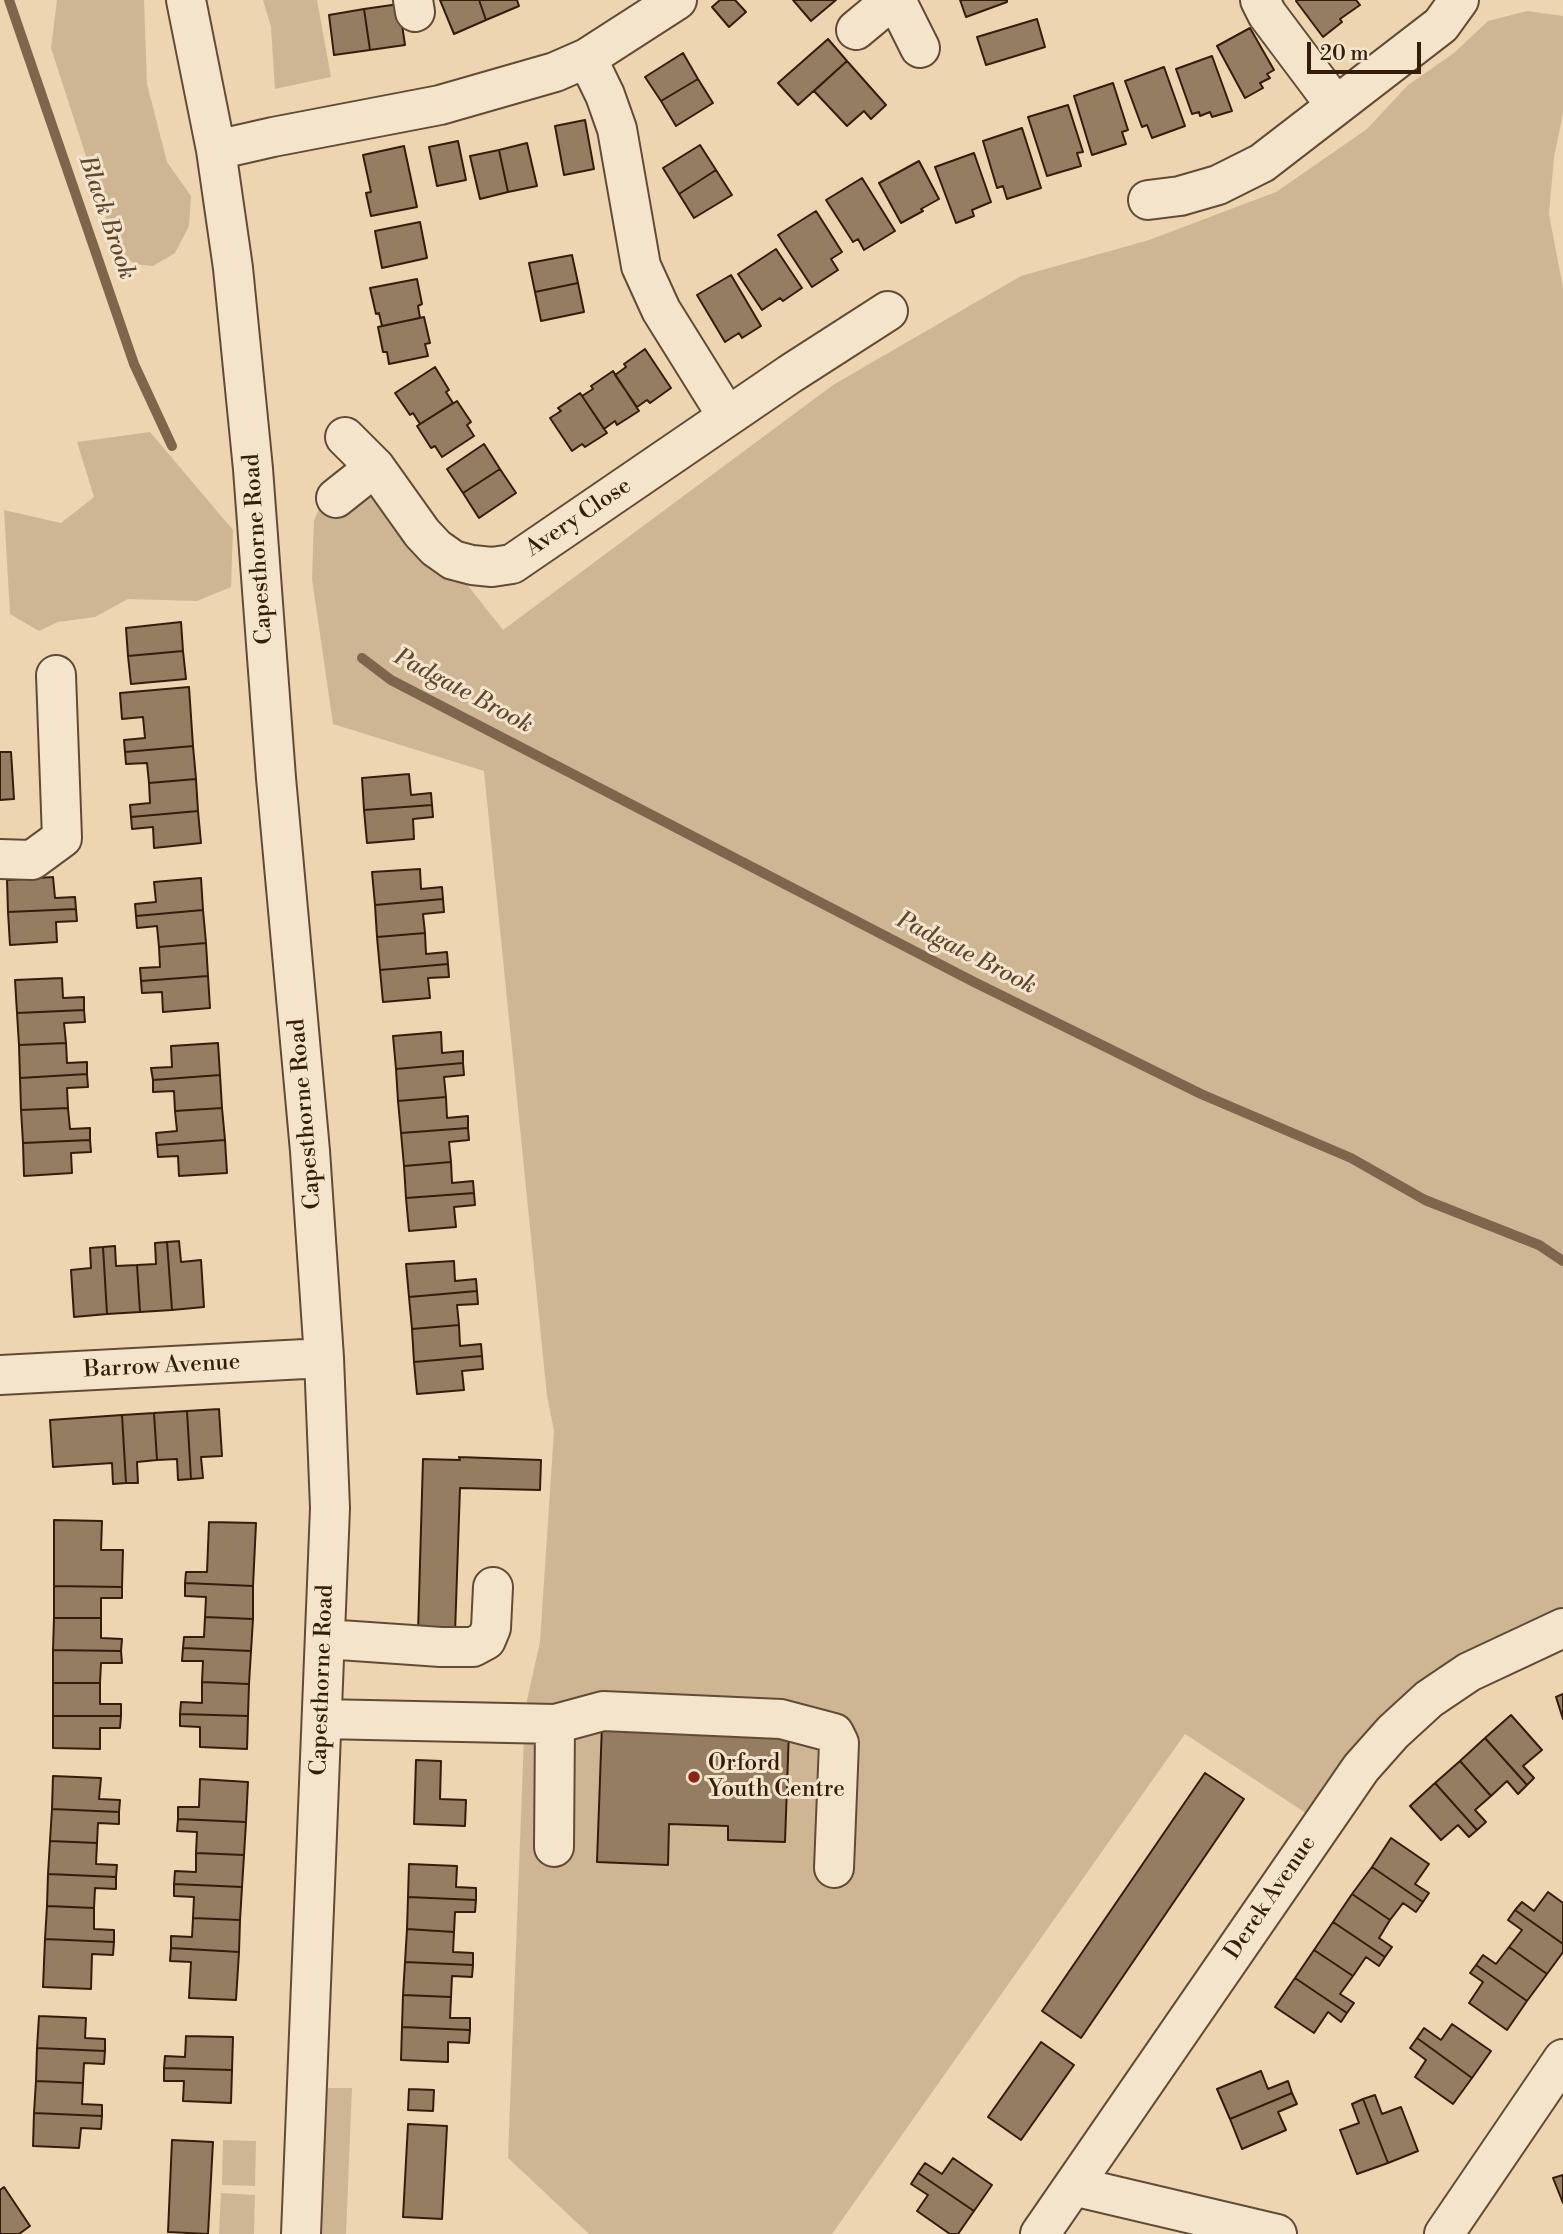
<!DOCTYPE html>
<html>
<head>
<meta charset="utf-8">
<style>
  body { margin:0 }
  #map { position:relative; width:1563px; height:2234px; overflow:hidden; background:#eed5b1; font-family:"Libre Bodoni",serif }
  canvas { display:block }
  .scale { position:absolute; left:1307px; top:42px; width:114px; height:32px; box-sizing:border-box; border:4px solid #341d0b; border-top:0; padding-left:9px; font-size:21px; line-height:24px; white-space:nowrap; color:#341d0b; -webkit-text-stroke:5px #f4e4cc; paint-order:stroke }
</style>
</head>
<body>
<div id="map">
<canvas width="1563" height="2234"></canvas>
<div class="scale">20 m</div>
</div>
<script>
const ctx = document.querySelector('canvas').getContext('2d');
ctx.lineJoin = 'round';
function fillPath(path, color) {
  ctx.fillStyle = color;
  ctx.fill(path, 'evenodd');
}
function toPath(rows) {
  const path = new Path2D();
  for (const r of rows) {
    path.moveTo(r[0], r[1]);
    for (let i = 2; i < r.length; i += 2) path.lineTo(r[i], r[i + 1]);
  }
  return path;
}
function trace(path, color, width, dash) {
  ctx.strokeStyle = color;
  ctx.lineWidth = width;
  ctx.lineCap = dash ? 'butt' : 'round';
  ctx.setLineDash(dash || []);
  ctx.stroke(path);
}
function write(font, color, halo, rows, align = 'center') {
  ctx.font = font + ' "Libre Bodoni",serif';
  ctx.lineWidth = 6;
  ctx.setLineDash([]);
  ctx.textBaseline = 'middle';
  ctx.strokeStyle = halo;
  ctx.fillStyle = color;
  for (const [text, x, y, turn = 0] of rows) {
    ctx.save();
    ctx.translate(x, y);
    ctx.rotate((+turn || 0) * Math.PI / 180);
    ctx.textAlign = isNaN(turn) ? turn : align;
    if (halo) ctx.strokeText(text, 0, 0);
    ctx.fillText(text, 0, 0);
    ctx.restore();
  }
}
fillPath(toPath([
  [57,0,144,0,147,84,167,162,191,196,189,226,175,253,153,266,134,264,115,246,51,48],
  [263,0,317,0,331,77,275,89,271,27],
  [1527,11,1563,16,1563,113,1554,157,1549,214,1563,288,1563,1611,1309,1815,1185,1734,832,2234,589,2234,508,2158,525,1709,540,1642,554,1431,547,1396,484,771,333,724,312,579,314,520,323,501,363,489,380,498,458,573,503,630,833,385,1021,276,1149,240,1276,192,1367,129,1408,85,1454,53,1488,21],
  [150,432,233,530,231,587,197,601,128,599,95,617,58,622,39,631,10,614,4,510,61,523,94,497,77,442],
  [323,2088,352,2088,346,2234,317,2234],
  [223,2140,256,2141,255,2186,222,2185],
  [221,2193,255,2195,254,2234,219,2234]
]), '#ceb695');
trace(toPath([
  [9,0,134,364,172,446],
  [362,658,391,680,972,981,1201,1094,1351,1158,1425,1200,1539,1245,1563,1261]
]), '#7e664d', 10);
const building = toPath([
  [440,0,479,0,486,20,454,34,440,0],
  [479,0,517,0,519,6,486,20,479,0],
  [720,0,735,0,746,12,729,27,712,7,720,0],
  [793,0,836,0,811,21,793,0],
  [960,0,1007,0,1007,2,966,17,960,0],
  [1298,0,1356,0,1360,5,1340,19,1342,22,1323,37,1296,1,1298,0],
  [399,4,405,45,370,50,364,9,399,4],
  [364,9,370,50,334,55,329,15,364,9],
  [1037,19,1045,47,986,65,977,37,1037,19],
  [1250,28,1274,70,1267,74,1270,78,1260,83,1263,88,1245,98,1217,46,1250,28],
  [828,39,847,61,798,105,778,83,828,39],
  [683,53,698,79,661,101,645,77,683,53],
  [1212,56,1232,111,1212,117,1210,112,1200,116,1199,112,1192,114,1176,69,1212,56],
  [847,61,886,105,871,119,864,111,847,126,814,91,847,61],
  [1164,67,1185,126,1152,138,1147,125,1142,127,1125,81,1164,67],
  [698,79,713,103,676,126,661,101,698,79],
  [1113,83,1128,130,1122,132,1126,144,1092,155,1074,96,1113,83],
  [1068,105,1083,152,1077,153,1081,166,1047,176,1028,117,1068,105],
  [585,120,594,169,564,175,555,126,585,120],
  [1022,128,1041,188,1007,199,1003,186,997,188,983,141,1022,128],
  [458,141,466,180,437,186,429,147,458,141],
  [527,143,537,186,508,192,499,150,527,143],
  [700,145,716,170,679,194,663,168,700,145],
  [404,146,417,207,371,216,366,193,371,192,363,155,404,146],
  [499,150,508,192,480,199,470,156,499,150],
  [974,153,991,202,972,210,974,216,956,223,935,167,974,153],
  [919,161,939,199,921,209,923,211,901,223,879,183,919,161],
  [716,170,732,195,694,218,679,194,716,170],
  [862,178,895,231,864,250,858,239,853,242,826,200,862,178],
  [816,211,842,252,831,259,838,270,812,287,778,235,816,211],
  [420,222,427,258,382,268,375,231,420,222],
  [776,249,802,288,783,301,780,298,762,310,738,274,776,249],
  [572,255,578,283,535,292,529,263,572,255],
  [731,275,761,326,742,338,739,333,725,342,697,295,731,275],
  [417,279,422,304,418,306,420,318,382,326,379,313,376,314,370,288,417,279],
  [578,283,584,312,541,321,535,292,578,283],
  [424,317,430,343,425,344,428,356,389,364,387,352,383,352,378,327,424,317],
  [645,349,671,388,650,403,647,400,637,407,615,375,626,367,624,364,645,349],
  [435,367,449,390,446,392,453,403,420,424,413,413,410,415,395,393,435,367],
  [613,371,639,411,617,425,615,421,604,429,582,396,593,389,591,386,613,371],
  [580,393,607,433,585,447,582,444,572,451,550,418,561,411,558,408,580,393],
  [457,401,471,422,467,425,474,436,442,457,435,446,431,448,417,426,457,401],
  [484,444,500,469,463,493,447,469,484,444],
  [500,469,516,493,479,518,463,493,500,469],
  [181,622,183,651,128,656,126,628,181,622],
  [183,651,186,679,131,684,128,656,183,651],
  [189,687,193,746,125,752,124,740,145,738,143,717,122,719,120,693,189,687],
  [193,746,196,779,149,783,147,763,126,764,125,752,193,746],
  [0,752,11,752,14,799,0,800,0,752],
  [409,774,411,795,431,793,432,805,364,810,362,778,409,774],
  [196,779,198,811,131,817,130,805,150,803,149,783,196,779],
  [432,805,433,817,413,819,414,839,367,843,364,810,432,805],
  [198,811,201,843,154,848,153,827,132,829,131,817,198,811],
  [420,869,421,889,442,887,443,899,375,905,372,872,420,869],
  [53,877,55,898,75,897,76,909,8,912,7,880,53,877],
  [201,878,203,910,136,916,135,904,156,902,154,882,201,878],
  [443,899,444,912,423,914,425,933,377,937,375,905,443,899],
  [76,909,77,921,56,922,57,942,10,945,8,912,76,909],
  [203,910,206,943,159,947,157,926,137,928,136,916,203,910],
  [425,933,426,954,447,952,448,964,380,970,377,937,425,933],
  [206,943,208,976,141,981,140,968,160,967,159,947,206,943],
  [448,964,449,977,428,978,430,998,383,1002,380,970,448,964],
  [208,976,210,1008,163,1012,162,992,142,993,141,981,208,976],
  [62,978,63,998,84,997,84,1010,17,1013,15,980,62,978],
  [84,1010,85,1022,64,1023,66,1043,19,1045,17,1013,84,1010],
  [441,1032,442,1053,463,1051,463,1063,396,1069,393,1036,441,1032],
  [66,1043,67,1063,87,1062,87,1074,20,1078,19,1045,66,1043],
  [218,1043,220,1075,153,1080,151,1068,172,1067,171,1046,218,1043],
  [463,1063,464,1075,444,1077,446,1097,398,1101,396,1069,463,1063],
  [87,1074,88,1087,67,1088,68,1108,21,1110,20,1078,87,1074],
  [220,1075,222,1108,175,1111,174,1091,153,1092,153,1080,220,1075],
  [446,1097,447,1118,468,1116,468,1128,401,1133,398,1101,446,1097],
  [68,1108,70,1129,90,1128,90,1140,23,1143,21,1110,68,1108],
  [222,1108,225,1140,157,1145,156,1133,177,1131,175,1111,222,1108],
  [468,1128,469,1140,449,1142,451,1162,404,1166,401,1133,468,1128],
  [90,1140,91,1152,71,1153,72,1173,24,1176,23,1143,90,1140],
  [225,1140,227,1173,179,1176,178,1156,158,1157,157,1145,225,1140],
  [451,1162,452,1183,473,1181,474,1193,406,1198,404,1166,451,1162],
  [474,1193,475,1205,454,1207,456,1227,409,1231,406,1198,474,1193],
  [179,1241,181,1262,201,1260,204,1307,172,1310,167,1242,179,1241],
  [167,1242,172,1310,140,1312,137,1265,156,1264,155,1243,167,1242],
  [115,1246,116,1266,137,1265,140,1312,107,1314,103,1247,115,1246],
  [103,1247,107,1314,74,1317,71,1270,91,1268,90,1248,103,1247],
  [454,1261,455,1281,476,1279,477,1291,409,1297,406,1264,454,1261],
  [477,1291,478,1304,457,1305,459,1325,412,1329,409,1297,477,1291],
  [459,1325,460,1346,481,1344,482,1356,414,1362,412,1329,459,1325],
  [482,1356,483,1369,462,1371,464,1390,417,1394,414,1362,482,1356],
  [219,1409,222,1456,201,1457,203,1478,191,1479,187,1411,219,1409],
  [187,1411,191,1479,178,1480,177,1459,157,1460,154,1413,187,1411],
  [154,1413,157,1460,137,1462,138,1483,126,1483,122,1415,154,1413],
  [122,1415,126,1483,113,1484,112,1463,53,1467,50,1420,122,1415],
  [459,1457,541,1460,540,1490,460,1488,455,1633,418,1633,423,1459,460,1460,459,1457],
  [54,1520,102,1521,101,1550,123,1550,122,1587,54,1586,54,1520],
  [209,1522,256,1523,253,1586,185,1583,186,1572,207,1572,209,1522],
  [185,1583,253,1586,253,1619,205,1617,206,1597,185,1596,185,1583],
  [54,1586,122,1587,122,1598,101,1598,101,1618,54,1618,54,1586],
  [205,1617,253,1619,251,1651,183,1648,184,1637,204,1637,205,1617],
  [54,1618,101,1618,101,1638,122,1639,121,1651,53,1650,54,1618],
  [183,1648,251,1651,249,1684,202,1682,203,1661,182,1661,183,1648],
  [53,1650,121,1651,122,1663,101,1663,100,1683,53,1683,53,1650],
  [202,1682,249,1684,248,1716,180,1714,181,1702,202,1703,202,1682],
  [53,1683,100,1683,100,1704,121,1704,121,1716,53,1716,53,1683],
  [1563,1694,1563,1719,1556,1697,1563,1694],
  [180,1714,248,1716,247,1749,200,1747,200,1727,180,1726,180,1714],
  [1511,1715,1542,1750,1523,1766,1534,1778,1527,1785,1485,1738,1511,1715],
  [53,1716,121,1716,120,1728,100,1728,100,1749,53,1748,53,1716],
  [602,1724,789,1730,785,1842,728,1840,728,1826,669,1824,668,1865,597,1862,602,1724],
  [1485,1738,1527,1785,1518,1794,1507,1781,1491,1796,1460,1761,1485,1738],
  [416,1760,441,1761,440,1799,466,1800,465,1826,414,1824,416,1760],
  [1460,1761,1491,1796,1475,1810,1486,1822,1477,1830,1435,1783,1460,1761],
  [1205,1773,1244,1799,1081,2038,1042,2011,1205,1773],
  [53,1776,101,1778,99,1799,120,1800,119,1812,52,1809,53,1776],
  [200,1779,248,1782,246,1822,178,1819,178,1807,199,1807,200,1779],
  [1435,1783,1477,1830,1469,1837,1458,1825,1441,1840,1410,1806,1435,1783],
  [52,1809,119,1812,119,1824,98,1823,97,1843,50,1841,52,1809],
  [178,1819,246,1822,244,1855,196,1853,197,1832,177,1831,178,1819],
  [1391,1838,1429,1864,1415,1884,1429,1893,1423,1902,1372,1867,1391,1838],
  [50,1841,97,1843,96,1864,117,1865,116,1877,48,1874,50,1841],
  [196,1853,244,1855,242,1887,174,1884,175,1871,196,1872,196,1853],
  [409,1864,457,1866,456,1887,476,1888,476,1900,408,1897,409,1864],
  [1372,1867,1423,1902,1416,1912,1403,1903,1390,1920,1352,1894,1372,1867],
  [48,1874,116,1877,116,1889,95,1888,94,1908,47,1906,48,1874],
  [174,1884,242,1887,240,1920,193,1918,194,1897,174,1896,174,1884],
  [1548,1892,1563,1903,1563,1944,1515,1910,1522,1902,1534,1911,1548,1892],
  [1352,1894,1390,1920,1379,1938,1392,1947,1385,1957,1333,1922,1352,1894],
  [408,1897,476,1900,475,1912,455,1912,454,1932,407,1929,408,1897],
  [47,1906,94,1908,94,1929,114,1930,114,1942,45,1939,47,1906],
  [1515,1910,1563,1944,1563,1952,1547,1974,1509,1947,1522,1930,1508,1920,1515,1910],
  [193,1918,240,1920,239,1952,171,1948,171,1936,192,1937,193,1918],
  [1333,1922,1385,1957,1379,1966,1366,1957,1353,1976,1314,1950,1333,1922],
  [407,1929,454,1932,453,1952,473,1953,473,1965,405,1962,407,1929],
  [45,1939,114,1942,113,1955,92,1954,91,1989,43,1987,45,1939],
  [1509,1947,1547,1974,1527,2001,1476,1965,1483,1955,1496,1964,1509,1947],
  [171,1948,239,1952,236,2000,189,1998,191,1962,170,1961,171,1948],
  [1314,1950,1353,1976,1340,1994,1354,2003,1347,2013,1295,1978,1314,1950],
  [405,1962,473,1965,472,1977,452,1976,451,1997,403,1995,405,1962],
  [1476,1965,1527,2001,1507,2030,1469,2003,1483,1982,1470,1973,1476,1965],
  [1295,1978,1347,2013,1341,2022,1328,2012,1314,2033,1275,2007,1295,1978],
  [403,1995,451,1997,450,2018,470,2018,470,2030,402,2027,403,1995],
  [39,2016,86,2018,85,2038,105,2039,105,2051,37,2048,39,2016],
  [1452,2024,1491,2051,1472,2078,1417,2038,1424,2028,1441,2040,1452,2024],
  [402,2027,470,2030,469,2043,448,2042,448,2062,401,2060,402,2027],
  [186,2036,233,2037,232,2070,164,2068,165,2056,185,2057,186,2036],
  [1417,2038,1472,2078,1453,2104,1415,2077,1426,2060,1410,2048,1417,2038],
  [1041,2042,1074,2065,1021,2140,988,2117,1041,2042],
  [37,2048,105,2051,104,2064,84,2063,83,2083,36,2081,37,2048],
  [164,2068,232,2070,231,2103,183,2101,184,2081,164,2081,164,2068],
  [1261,2071,1268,2089,1288,2081,1292,2093,1230,2119,1217,2089,1261,2071],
  [36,2081,83,2083,82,2104,102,2105,102,2116,34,2113,36,2081],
  [409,2089,434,2090,433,2111,408,2110,409,2089],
  [1292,2093,1297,2104,1278,2112,1286,2130,1242,2149,1230,2119,1292,2093],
  [1375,2095,1382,2114,1401,2107,1418,2151,1388,2163,1363,2099,1375,2095],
  [1363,2099,1388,2163,1357,2174,1340,2130,1359,2123,1352,2104,1363,2099],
  [34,2113,102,2116,101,2129,81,2128,79,2148,33,2146,34,2113],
  [408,2124,447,2126,442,2219,403,2217,408,2124],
  [172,2140,213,2142,208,2234,168,2232,172,2140],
  [953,2158,992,2185,974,2211,918,2173,925,2163,942,2174,953,2158],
  [918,2173,974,2211,958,2234,950,2234,917,2211,928,2195,911,2184,918,2173],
  [1563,2175,1563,2203,1553,2178,1563,2175],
  [4,2187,30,2226,19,2234,0,2234,0,2190,4,2187]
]);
fillPath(building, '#957d61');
trace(building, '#341d0b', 2);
const minor = toPath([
  [186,0,216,150,233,268,253,469,276,778,310,1151,324,1358,330,1508,301,2234],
  [413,0,415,12],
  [896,0,920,48],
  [1260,0,1267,14,1336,106],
  [856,30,892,0],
  [587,58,605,95,617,129,641,266,661,310,727,416],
  [216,150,273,137,440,105,555,72,587,58,677,0],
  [1148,200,1180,196,1218,185,1262,163,1441,25,1459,0],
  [375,467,422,533,436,548,453,560,472,565,492,567,512,564,790,374,888,311],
  [336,498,375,467,345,437],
  [0,859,32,860,62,838,56,675],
  [0,1375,324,1358],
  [325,1639,441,1647,473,1647,486,1640,491,1628,493,1587],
  [322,1719,555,1724,554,1847],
  [555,1724,603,1711,781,1719,834,1733,839,1743,834,1868],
  [1073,2186,1277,2234],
  [1040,2234,1361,1768,1393,1732,1429,1699,1469,1672,1563,1628],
  [1444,2234,1563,2059]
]);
trace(minor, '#624b34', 42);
trace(minor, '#f4e4cc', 38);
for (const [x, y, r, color] of [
  [694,1777,7,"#8f2418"]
]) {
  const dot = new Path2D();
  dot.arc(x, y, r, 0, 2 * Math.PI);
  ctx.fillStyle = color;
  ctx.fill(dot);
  trace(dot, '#f4e4cc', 2.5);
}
write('23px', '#341d0b', '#f4e4cc', [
  ["Avery Close",579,518,-34],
  ["Capesthorne Road",259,549,-94],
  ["Capesthorne Road",306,1114,-95],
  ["Barrow Avenue",162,1367,-3],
  ["Capesthorne Road",323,1680,-88],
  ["Derek Avenue",1271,1898,-56]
]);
write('23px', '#341d0b', '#f4e4cc', [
  ["Orford",708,1764],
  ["Youth Centre",708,1790]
], 'left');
write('italic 24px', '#5f4732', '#f4e4cc', [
  ["Black Brook",106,218,71],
  ["Padgate Brook",463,692,28],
  ["Padgate Brook",966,954,27]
]);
</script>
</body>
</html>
